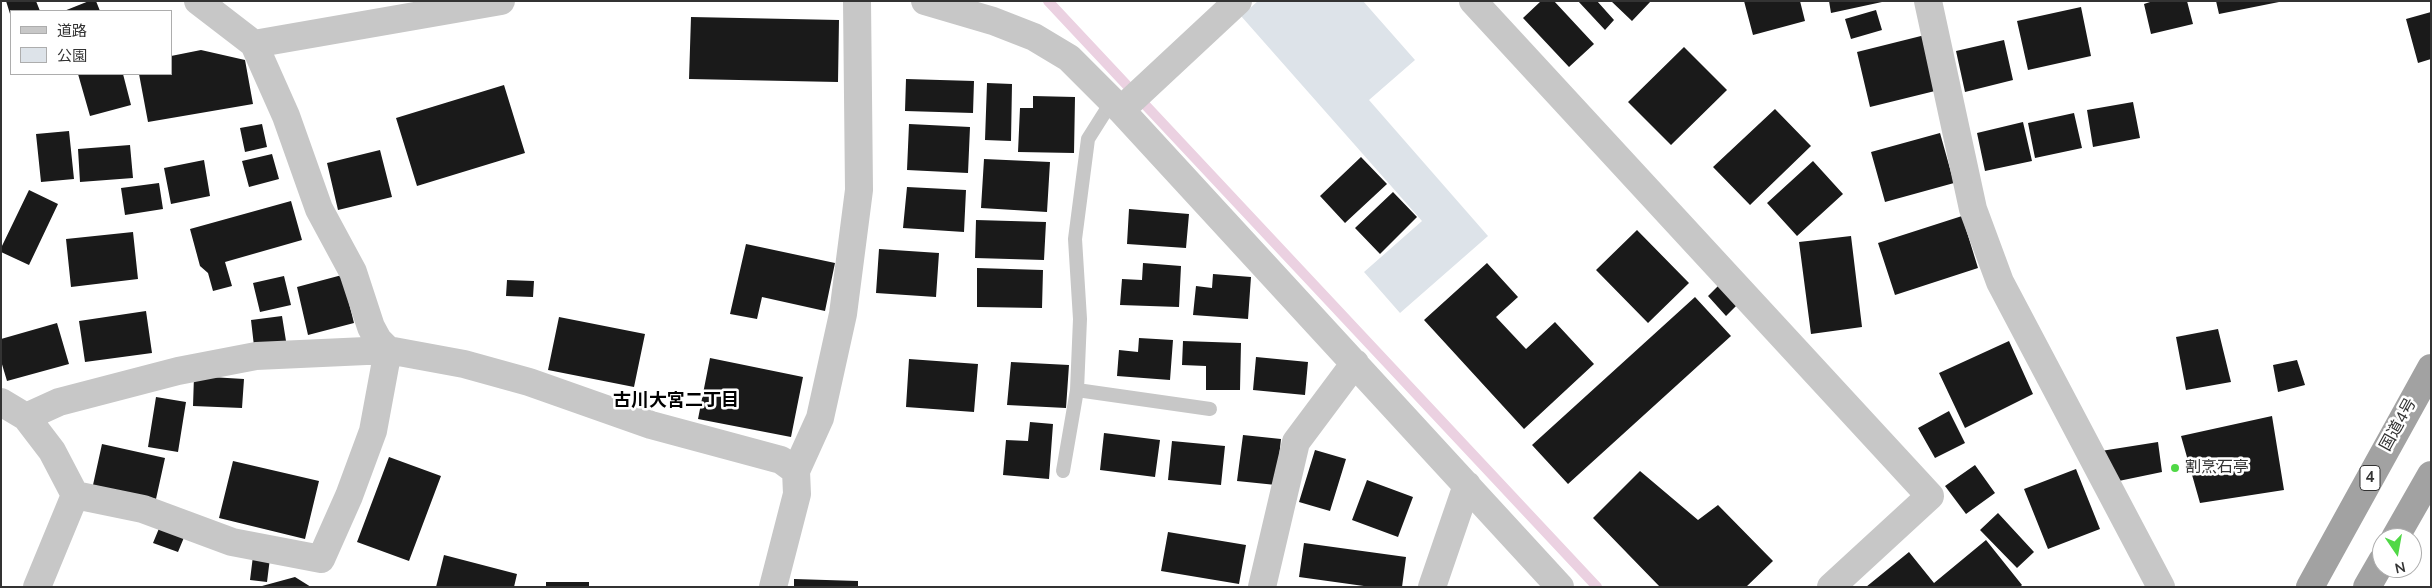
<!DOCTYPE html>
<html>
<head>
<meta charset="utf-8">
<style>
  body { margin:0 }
  #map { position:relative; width:2432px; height:588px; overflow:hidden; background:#fff; font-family:"Nunito Sans","Noto Sans JP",sans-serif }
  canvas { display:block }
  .frame { position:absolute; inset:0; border:2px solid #333; pointer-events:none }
  .legend { position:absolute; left:10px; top:10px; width:162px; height:65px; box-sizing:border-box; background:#fff; border:1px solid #adadad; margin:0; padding:6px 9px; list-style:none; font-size:15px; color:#333 }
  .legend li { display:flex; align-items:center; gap:10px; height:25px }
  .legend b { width:25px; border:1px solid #adadad }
  .north { position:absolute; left:2372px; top:528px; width:50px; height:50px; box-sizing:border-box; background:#fff; border:1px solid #adadad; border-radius:50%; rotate:168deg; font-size:14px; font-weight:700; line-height:20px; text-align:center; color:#333 }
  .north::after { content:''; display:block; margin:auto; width:18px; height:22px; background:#50d846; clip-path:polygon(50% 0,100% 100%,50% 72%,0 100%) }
</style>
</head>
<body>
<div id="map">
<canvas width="2432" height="588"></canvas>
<div class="frame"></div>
<ul class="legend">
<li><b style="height:6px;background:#c7c7c7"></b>道路</li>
<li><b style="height:14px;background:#dde3e9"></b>公園</li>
</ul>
<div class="north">N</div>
</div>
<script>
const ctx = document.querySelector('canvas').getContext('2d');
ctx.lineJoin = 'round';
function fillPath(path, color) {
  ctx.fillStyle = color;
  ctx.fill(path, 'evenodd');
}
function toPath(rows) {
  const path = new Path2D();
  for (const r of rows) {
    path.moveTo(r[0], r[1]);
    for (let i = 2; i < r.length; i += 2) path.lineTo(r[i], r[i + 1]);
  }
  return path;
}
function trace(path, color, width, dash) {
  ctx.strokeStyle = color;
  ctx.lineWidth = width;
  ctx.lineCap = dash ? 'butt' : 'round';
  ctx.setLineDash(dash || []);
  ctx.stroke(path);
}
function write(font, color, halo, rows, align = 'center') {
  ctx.font = font + ' "Nunito Sans","Noto Sans JP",sans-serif';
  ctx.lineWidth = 5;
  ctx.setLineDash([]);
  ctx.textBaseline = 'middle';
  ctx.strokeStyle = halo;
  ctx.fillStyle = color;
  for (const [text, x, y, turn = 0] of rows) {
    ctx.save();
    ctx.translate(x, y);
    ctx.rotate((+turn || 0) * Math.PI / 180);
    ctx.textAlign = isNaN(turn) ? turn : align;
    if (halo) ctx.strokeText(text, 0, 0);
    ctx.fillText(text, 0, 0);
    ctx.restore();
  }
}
fillPath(toPath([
  [1258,1,1363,1,1415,60,1369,100,1488,236,1400,313,1364,272,1422,221,1241,16]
]), '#dde3e9');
trace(toPath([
  [1048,1,1597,587]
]), '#ebd1e1', 10);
fillPath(toPath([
  [6,1,36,1,40,11,11,11,11,17],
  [89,1,96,1,100,11,64,11],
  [1541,1,1554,1,1594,44,1569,67,1523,18],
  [1578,1,1597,1,1614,20,1605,30],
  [1611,1,1651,1,1632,21],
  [1744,1,1800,1,1805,21,1753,35],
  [1829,1,1882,1,1882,2,1831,13],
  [2153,1,2187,1,2193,24,2151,34,2144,4],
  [2216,1,2279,1,2279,2,2219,14],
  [2081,7,2091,56,2028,70,2017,21],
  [1876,10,1882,30,1851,39,1845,19],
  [2431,12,2431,59,2418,63,2406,19],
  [691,17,839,20,838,82,689,79],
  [1925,35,1939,90,1870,107,1857,52],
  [2004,40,2013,80,1965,92,1956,51],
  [1684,47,1727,90,1671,145,1628,102],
  [201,50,245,60,253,104,148,122,139,74,171,74,171,56],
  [78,74,123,74,131,105,90,116],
  [906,79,974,81,973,113,905,111],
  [987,83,1012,84,1011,141,985,140],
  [504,85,525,153,417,186,396,118],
  [1033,96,1075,97,1074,153,1018,152,1020,108,1033,108],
  [2133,102,2140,138,2093,147,2087,110],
  [1775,109,1811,146,1750,205,1713,167],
  [2074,113,2082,148,2035,158,2028,123],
  [2023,122,2032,161,1985,171,1977,133],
  [262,124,267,147,245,152,240,128],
  [909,124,970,127,968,173,907,170],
  [69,131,74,179,41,182,36,134],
  [1940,133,1954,183,1885,202,1871,152],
  [130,145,133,178,80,182,78,149],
  [380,150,392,197,338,210,327,163],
  [272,154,279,179,249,187,242,161],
  [1361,157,1387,184,1345,223,1320,196],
  [984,159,1050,162,1047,212,981,208],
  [204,160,210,196,171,204,164,168],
  [1813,161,1843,194,1797,236,1767,203],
  [159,183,163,209,125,215,121,188],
  [907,187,966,190,964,232,903,228],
  [29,190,58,204,29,265,1,252,1,248],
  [1393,192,1417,217,1380,254,1355,228],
  [291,201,302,240,225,262,232,286,213,291,208,273,200,266,190,229],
  [1129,209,1189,214,1186,248,1127,244],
  [1962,216,1978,268,1895,295,1878,243],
  [976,220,1046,222,1044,260,975,258],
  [1637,230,1689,283,1648,323,1596,270],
  [133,232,138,279,71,287,66,239],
  [1851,236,1862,327,1811,334,1799,242],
  [746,244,835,263,825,311,762,297,757,319,730,314],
  [879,249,939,253,936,297,876,293],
  [1143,263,1181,266,1179,307,1120,305,1122,279,1142,280],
  [1487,263,1518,297,1496,317,1526,349,1555,322,1594,364,1524,429,1424,320],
  [977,268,1043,270,1042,308,977,307],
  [1213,274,1251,277,1248,319,1193,315,1196,286,1212,288],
  [342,275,354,323,308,335,297,287],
  [284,276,291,305,260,312,253,283],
  [507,280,534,281,533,297,506,296],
  [1719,285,1737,305,1726,316,1708,296],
  [1695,297,1731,336,1568,484,1532,445],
  [146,311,152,353,85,362,79,321],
  [282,316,286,341,254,346,251,320],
  [559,317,645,334,634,387,548,370],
  [57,323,69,364,7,381,1,361,1,339],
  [2218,329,2231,382,2186,390,2176,337],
  [1139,338,1173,340,1170,380,1117,376,1119,350,1138,352],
  [1183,341,1241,343,1240,390,1206,390,1206,366,1182,365],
  [2009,341,2033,394,1965,428,1939,373],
  [1256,357,1308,362,1305,395,1253,390],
  [710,358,803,377,791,437,698,419],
  [909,359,978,364,974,412,906,407],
  [2297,360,2305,385,2278,392,2273,365],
  [1011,362,1069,365,1066,408,1007,405],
  [194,376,244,379,242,408,193,406],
  [156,397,186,402,178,452,148,447],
  [1949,411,1965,443,1935,458,1918,428],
  [2272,416,2284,490,2200,503,2181,436],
  [1030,422,1053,424,1049,479,1003,475,1006,440,1028,441],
  [1104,433,1160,440,1155,477,1100,470],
  [1243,435,1281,439,1276,485,1237,481],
  [1172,441,1225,446,1221,485,1168,480],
  [2158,442,2162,472,2109,483,2101,451],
  [102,444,165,458,156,499,93,485],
  [1315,450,1346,459,1330,511,1299,502],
  [389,457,441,476,409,561,357,542],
  [233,461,319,481,305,539,219,518],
  [1975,465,1995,493,1966,514,1945,486],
  [2076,469,2100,529,2048,549,2024,489],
  [1640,471,1698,520,1718,505,1773,561,1746,587,1660,587,1593,518],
  [1367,480,1413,497,1398,537,1352,520],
  [1998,513,2034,552,2017,568,1980,530],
  [160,526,185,535,178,552,153,543],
  [1168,532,1246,545,1239,584,1161,571],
  [1986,540,2022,585,2020,587,1866,587,1909,552,1934,583],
  [1304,543,1406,557,1402,587,1371,587,1299,577],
  [444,555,517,574,514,587,436,587],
  [253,556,270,558,267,582,250,580],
  [295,577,311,587,262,587,262,586],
  [794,579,858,581,858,587,794,587],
  [546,582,589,582,589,587,546,587]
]), '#1a1a1a');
trace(toPath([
  [1077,390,1210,409],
  [1063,471,1077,390,1080,319,1075,239,1088,139,1112,101]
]), '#c7c7c7', 14);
trace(toPath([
  [198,1,254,44,286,116,319,209,353,272,371,327,378,340,388,350,464,364,529,382,651,425,781,460,796,471,797,494,773,587],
  [925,1,993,21,1034,37,1069,58,1121,110,1560,587],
  [1473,1,1930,496,1831,587],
  [1928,1,1973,209,2000,282,2161,587],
  [254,44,501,1],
  [1121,110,1238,1],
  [1,402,26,417,52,451,75,495,37,587],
  [26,417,59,402,178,371,256,356,388,350,373,431,349,496,321,559,232,542,143,509,75,495],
  [796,471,820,418,843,314,859,190,857,1],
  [1262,587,1296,442,1355,363],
  [1432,587,1467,485]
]), '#c7c7c7', 28);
trace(toPath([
  [2395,538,2431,475],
  [2310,587,2431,368],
  [2367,587,2382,561]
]), '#a2a2a2', 28);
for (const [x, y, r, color] of [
  [2175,468,5,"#50d846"]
]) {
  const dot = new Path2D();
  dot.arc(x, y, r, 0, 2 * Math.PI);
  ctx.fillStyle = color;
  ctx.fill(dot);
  trace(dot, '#fff', 2);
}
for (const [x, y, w] of [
  [2370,478,20]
]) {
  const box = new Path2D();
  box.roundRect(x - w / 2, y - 12.5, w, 25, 4);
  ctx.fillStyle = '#fff';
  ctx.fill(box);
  trace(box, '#333', 1);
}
write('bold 15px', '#333', null, [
  ["4",2370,478]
]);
write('16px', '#333', '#fff', [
  ["国道4号",2399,425,-61]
]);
write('16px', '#333', '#fff', [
  ["割烹石亭",2185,468]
], 'left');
write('bold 18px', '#000', '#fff', [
  ["古川大宮二丁目",676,402]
]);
</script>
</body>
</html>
